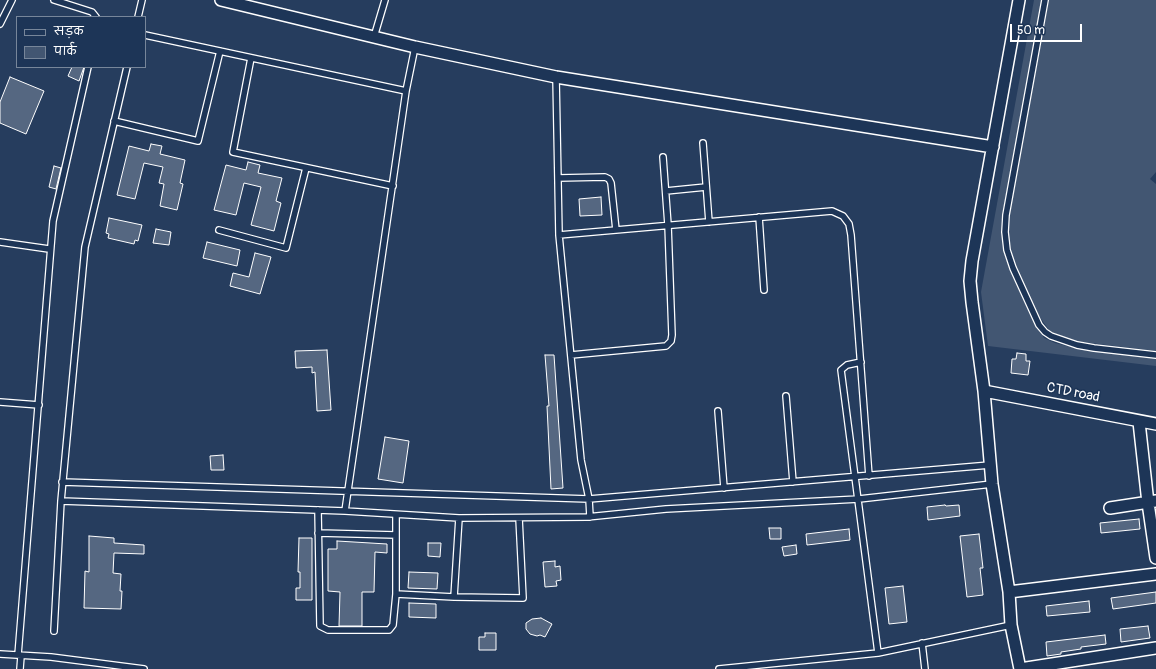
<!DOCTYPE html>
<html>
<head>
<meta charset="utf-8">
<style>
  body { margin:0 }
  #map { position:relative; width:1156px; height:669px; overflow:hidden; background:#263d5e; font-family:Pangolin,"Playpen Sans Deva",sans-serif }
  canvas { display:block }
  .legend { position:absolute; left:16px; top:16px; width:130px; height:52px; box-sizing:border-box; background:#1d3557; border:1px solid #77869a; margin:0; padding:5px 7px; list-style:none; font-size:12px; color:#fff }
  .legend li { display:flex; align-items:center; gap:8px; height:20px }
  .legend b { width:20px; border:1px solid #77869a }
  .scale { position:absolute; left:1010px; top:24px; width:72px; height:18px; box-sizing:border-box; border:2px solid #fff; border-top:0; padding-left:5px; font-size:12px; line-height:14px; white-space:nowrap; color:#fff; -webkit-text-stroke:3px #1d3557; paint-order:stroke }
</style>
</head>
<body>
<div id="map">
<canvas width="1156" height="669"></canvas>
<ul class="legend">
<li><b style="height:5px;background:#1d3557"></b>सड़क</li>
<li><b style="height:11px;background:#425672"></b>पार्क</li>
</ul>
<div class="scale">50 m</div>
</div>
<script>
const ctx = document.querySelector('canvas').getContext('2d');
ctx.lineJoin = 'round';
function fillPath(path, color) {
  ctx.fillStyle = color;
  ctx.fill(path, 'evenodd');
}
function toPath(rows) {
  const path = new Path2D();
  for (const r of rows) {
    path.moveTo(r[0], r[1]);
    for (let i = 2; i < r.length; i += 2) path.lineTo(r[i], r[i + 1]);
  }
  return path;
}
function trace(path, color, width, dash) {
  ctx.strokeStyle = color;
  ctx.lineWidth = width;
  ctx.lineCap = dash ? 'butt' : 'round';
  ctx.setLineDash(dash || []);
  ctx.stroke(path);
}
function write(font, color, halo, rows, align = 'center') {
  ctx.font = font + ' Pangolin,sans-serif';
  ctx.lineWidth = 3;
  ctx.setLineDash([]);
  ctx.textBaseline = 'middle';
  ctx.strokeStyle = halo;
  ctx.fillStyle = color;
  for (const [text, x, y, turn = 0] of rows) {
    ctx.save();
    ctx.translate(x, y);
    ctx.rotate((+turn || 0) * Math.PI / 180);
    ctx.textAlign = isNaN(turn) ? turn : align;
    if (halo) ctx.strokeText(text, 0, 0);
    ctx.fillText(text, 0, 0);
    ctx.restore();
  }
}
fillPath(toPath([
  [1034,0,1042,0,1002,216,1001,231,1003,249,1009,268,1031,317,1044,338,1055,343,1075,348,1156,359,1156,366,988,346,981,292],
  [1049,0,1156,0,1156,172,1150,179,1156,184,1156,351,1074,341,1054,333,1049,330,1039,316,1022,282,1012,253,1008,234,1010,211]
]), '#425672');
const building = toPath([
  [72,67,84,67,79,81,68,76,72,67],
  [10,77,44,91,26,134,0,123,0,102,10,77],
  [151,144,162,146,160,154,185,160,180,183,183,184,177,210,160,206,164,184,159,183,163,167,144,163,135,199,117,195,129,146,149,151,151,144],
  [248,162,260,165,258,173,282,178,276,201,281,203,274,231,251,225,261,187,244,183,236,215,214,210,226,165,246,170,248,162],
  [54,166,61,168,56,189,49,187,54,166],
  [601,197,602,215,580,216,579,199,601,197],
  [109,218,142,225,138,241,135,240,134,244,108,238,109,234,106,233,109,218],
  [156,229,171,232,169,245,153,243,156,229],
  [207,242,240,250,237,266,203,258,207,242],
  [255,253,271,257,260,294,230,286,233,273,249,277,255,253],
  [327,350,331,410,317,411,315,372,312,373,312,367,296,368,295,351,327,350],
  [1017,353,1026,354,1026,361,1030,361,1028,375,1011,373,1012,359,1016,359,1017,353],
  [545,355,554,355,563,488,551,489,547,406,549,406,545,355],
  [385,437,409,441,403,483,378,479,385,437],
  [223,455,224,470,211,470,210,456,223,455],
  [945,505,946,506,959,505,960,516,928,520,927,507,945,505],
  [1139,519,1140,529,1101,533,1100,523,1139,519],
  [769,528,781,528,781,539,770,539,769,528],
  [849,529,850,540,807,545,806,534,849,529],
  [979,534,983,568,980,568,983,595,967,597,960,536,979,534],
  [89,536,114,538,114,543,144,545,144,554,114,553,113,573,121,574,120,591,122,591,121,609,84,608,85,571,89,572,89,536],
  [299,538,312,538,312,600,296,600,296,588,300,588,300,572,298,572,299,538],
  [337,541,387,544,387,553,375,552,374,592,362,592,362,626,339,626,340,592,328,591,328,549,337,549,337,541],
  [428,543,441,543,440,557,428,556,428,543],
  [796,545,797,554,784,556,782,547,796,545],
  [555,561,555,567,560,566,561,580,556,581,557,586,545,587,543,562,555,561],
  [409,572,438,573,437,589,408,588,409,572],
  [903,586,907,622,889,624,885,588,903,586],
  [1156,592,1156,603,1113,609,1111,598,1156,592],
  [1089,601,1090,612,1047,616,1046,606,1089,601],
  [409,603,436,604,436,618,409,617,409,603],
  [541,618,552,624,545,637,540,635,537,636,530,634,526,629,526,623,532,619,541,618],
  [1148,626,1150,638,1121,642,1120,629,1148,626],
  [485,633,496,633,496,650,479,650,479,637,485,637,485,633],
  [1105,635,1106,644,1081,647,1081,649,1061,652,1061,654,1047,656,1046,642,1105,635]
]);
fillPath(building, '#556781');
trace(building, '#fff', 1);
const lane = toPath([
  [54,0,92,12,96,17],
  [1045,0,1006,215,1005,232,1007,250,1013,268,1039,325,1045,332,1051,336,1077,345,1094,348,1156,355],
  [138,17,142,0],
  [0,24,12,0],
  [145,35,406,91],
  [374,37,385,0],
  [251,58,233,152,393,186],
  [556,77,559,235,581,460,589,499,590,517],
  [114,121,198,141,220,51],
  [703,143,709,222],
  [558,178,605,177,609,179,611,183,616,230],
  [666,191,706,187],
  [759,217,764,290],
  [219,230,286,248,306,168],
  [559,235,832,211,843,216,849,224,851,235,869,476],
  [0,242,49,249],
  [571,355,666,346,671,341,672,335,668,225,663,157],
  [861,362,847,365,841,370,878,653],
  [786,396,793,482],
  [0,402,39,405],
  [718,411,724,488],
  [62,482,589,499,990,465],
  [61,501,345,511,459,518,587,517,666,509,859,499,992,484],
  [318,510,320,626,328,630,389,630,393,625,396,594,396,515],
  [345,511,406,91,415,47],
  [318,533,396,535],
  [396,594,454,597,523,598,519,518],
  [454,597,459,518],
  [54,631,61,501,85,247,127,67],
  [922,643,925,669],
  [0,654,51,657,144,669],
  [18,655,53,221,88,67],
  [20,669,21,656],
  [719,669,878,653,1011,625]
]);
const street = toPath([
  [221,0,415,47,556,77,993,147],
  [1019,0,972,261,970,281,972,302,984,391,992,484,1009,592,1011,625,1020,669],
  [984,391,1156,424],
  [1139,422,1148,503,1156,558],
  [1110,508,1156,501],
  [1009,592,1156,574],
  [1020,669,1156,648]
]);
trace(lane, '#fff', 8);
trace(street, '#fff', 14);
trace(lane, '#1d3557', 5.5);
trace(street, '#1d3557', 11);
write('14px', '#fff', '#1d3557', [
  ["CTD road",1073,393,11]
]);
</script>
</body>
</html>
